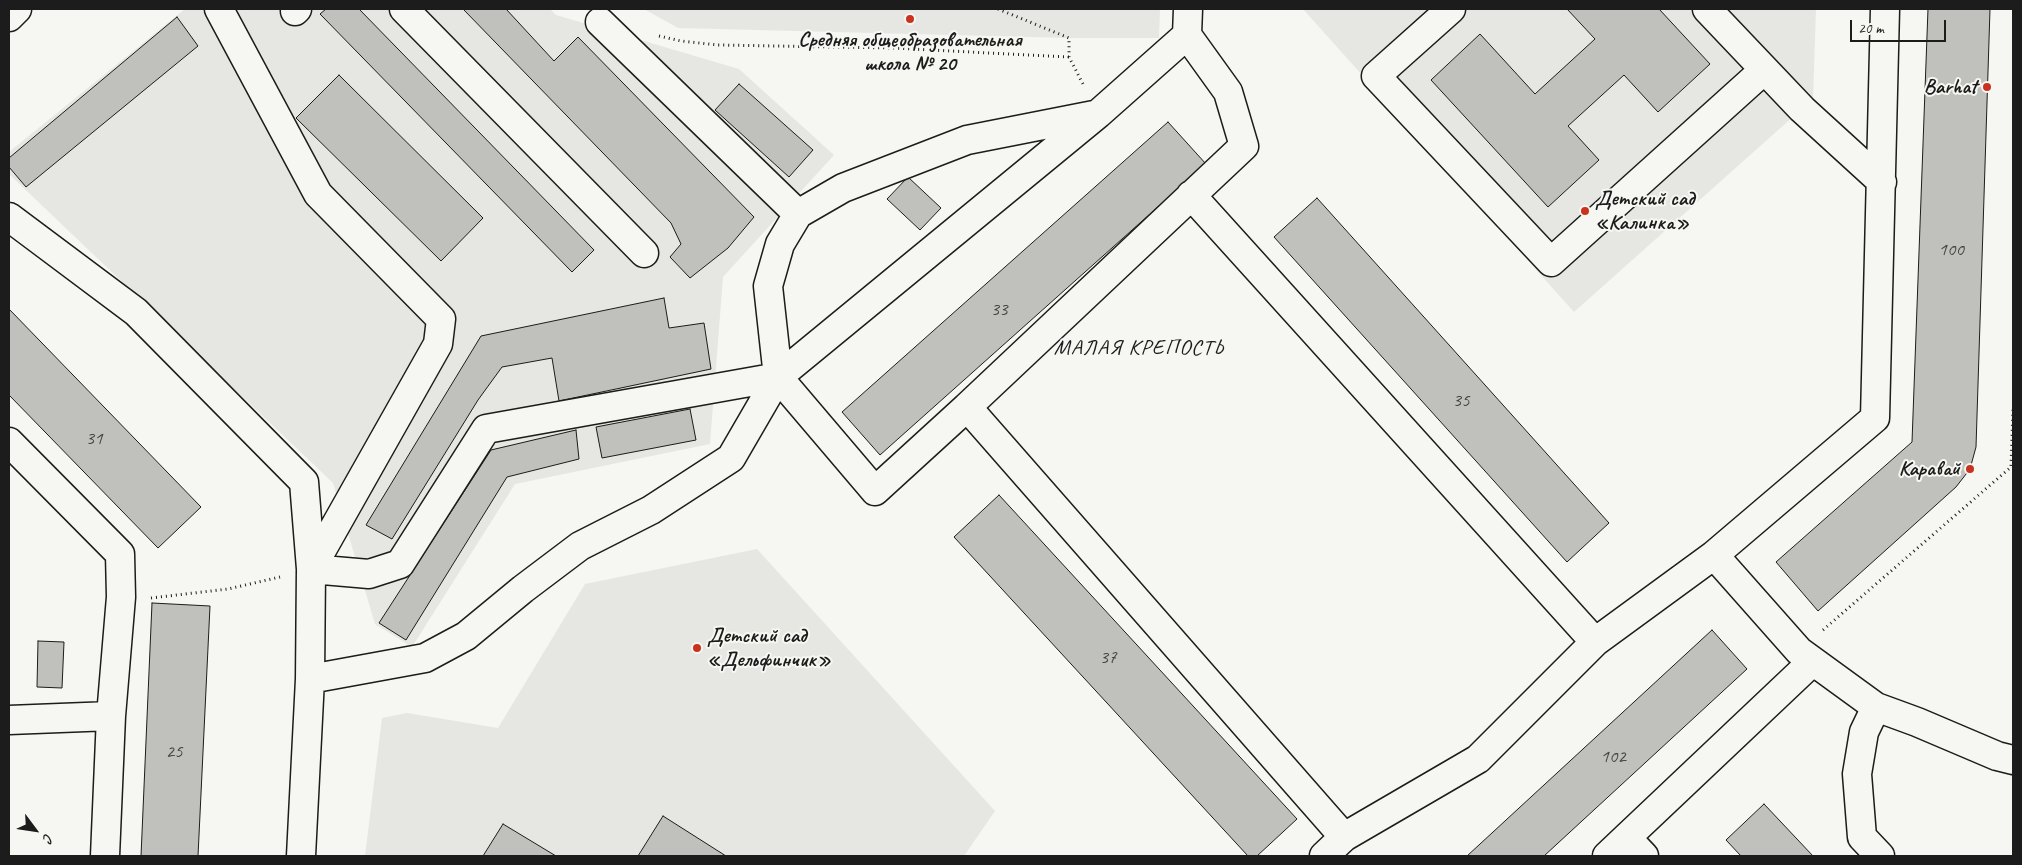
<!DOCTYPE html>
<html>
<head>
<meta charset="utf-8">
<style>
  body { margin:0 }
  #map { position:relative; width:2022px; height:865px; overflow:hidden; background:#f6f6f2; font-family:Caveat,sans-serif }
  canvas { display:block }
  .frame { position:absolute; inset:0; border:10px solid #1c1c1c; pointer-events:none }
  .north { position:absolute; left:10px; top:805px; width:50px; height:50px; -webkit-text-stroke:4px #f6f6f2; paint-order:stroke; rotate:121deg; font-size:14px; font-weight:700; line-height:20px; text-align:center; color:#1c1c1c }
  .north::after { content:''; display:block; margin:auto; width:18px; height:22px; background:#1c1c1c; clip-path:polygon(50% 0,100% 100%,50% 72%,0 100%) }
  .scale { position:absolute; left:1850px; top:20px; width:96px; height:22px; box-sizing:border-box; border:2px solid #1c1c1c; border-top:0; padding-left:6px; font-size:15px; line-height:18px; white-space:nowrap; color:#1c1c1c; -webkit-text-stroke:4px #f6f6f2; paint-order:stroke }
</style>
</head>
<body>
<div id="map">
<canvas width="2022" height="865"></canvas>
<div class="frame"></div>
<div class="north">С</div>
<div class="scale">20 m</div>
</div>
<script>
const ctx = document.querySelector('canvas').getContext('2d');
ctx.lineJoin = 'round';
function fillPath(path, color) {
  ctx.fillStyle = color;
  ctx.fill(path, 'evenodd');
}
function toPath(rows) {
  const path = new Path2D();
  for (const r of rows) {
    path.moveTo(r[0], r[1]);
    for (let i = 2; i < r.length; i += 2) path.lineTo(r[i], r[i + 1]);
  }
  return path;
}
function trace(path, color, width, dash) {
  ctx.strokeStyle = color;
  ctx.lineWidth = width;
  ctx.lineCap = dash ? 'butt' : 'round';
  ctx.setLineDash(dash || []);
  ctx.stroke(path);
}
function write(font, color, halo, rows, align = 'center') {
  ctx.font = font + ' Caveat,sans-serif';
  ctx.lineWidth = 4;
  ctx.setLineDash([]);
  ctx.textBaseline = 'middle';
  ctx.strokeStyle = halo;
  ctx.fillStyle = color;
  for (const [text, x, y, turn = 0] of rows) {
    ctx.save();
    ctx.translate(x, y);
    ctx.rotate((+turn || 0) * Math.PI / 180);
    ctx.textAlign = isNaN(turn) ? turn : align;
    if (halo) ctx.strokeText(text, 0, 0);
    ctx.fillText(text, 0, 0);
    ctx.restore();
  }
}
fillPath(toPath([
  [185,9,550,9,556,15,739,69,834,155,723,277,710,444,515,484,412,647,375,624,333,483,9,174,9,152],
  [644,9,1160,9,1159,38,1069,38,678,28],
  [1303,9,1816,9,1813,99,1574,312],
  [757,549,995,811,964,856,365,856,382,718,407,713,498,728,585,584]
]), '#e6e6e2');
const building = toPath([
  [326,9,359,9,594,250,572,272,320,14,326,9],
  [463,9,506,9,554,61,578,37,754,217,728,248,690,278,670,257,681,244,671,223,463,9],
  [1567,9,1659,9,1710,64,1658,112,1624,75,1568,126,1599,160,1548,207,1431,80,1480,34,1535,94,1595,39,1567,9],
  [1928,9,1990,9,1976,447,1970,469,1956,487,1818,611,1776,562,1912,442,1928,9],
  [177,17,198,46,26,187,9,167,9,158,177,17],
  [339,75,483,218,441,261,296,118,339,75],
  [739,84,813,150,789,177,715,110,739,84],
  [1168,122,1206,164,880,455,842,412,1168,122],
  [908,177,941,208,920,230,887,199,908,177],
  [1317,198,1609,523,1567,562,1274,237,1317,198],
  [664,298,669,328,704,323,711,369,559,401,552,358,502,367,478,400,392,539,366,525,481,336,664,298],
  [9,309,201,507,158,548,9,395,9,309],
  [690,409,696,440,602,458,596,427,690,409],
  [576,430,579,459,507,477,406,640,379,623,491,450,576,430],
  [999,495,1297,819,1257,856,1248,856,954,537,999,495],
  [152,603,210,606,198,856,141,856,152,603],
  [1712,630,1747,669,1557,844,1544,856,1467,856,1712,630],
  [38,641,64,642,62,688,37,687,38,641],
  [1764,804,1813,856,1741,856,1726,840,1764,804],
  [663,816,726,856,638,856,663,816],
  [503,824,556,856,483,856,503,824]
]);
fillPath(building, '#c0c0bd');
trace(building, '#1c1c1c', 1);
const minor = toPath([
  [219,9,318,194,441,319,438,344,311,569,369,574,400,564,486,429,778,377],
  [404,9,644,253],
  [1188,9,1187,35,1228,92,1244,146,967,407,1344,837],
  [1451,9,1376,76,1551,262,1764,70],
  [1707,9,1802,109,1882,182],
  [295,11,297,9],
  [9,17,17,9],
  [600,22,798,214],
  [1191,195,1595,642],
  [9,217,136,312,304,482,311,569,310,679,301,856],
  [967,407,875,491,778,377,768,286,780,244,798,214,843,188,967,140,1094,115],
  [9,442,120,554,121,597,111,716,105,856],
  [1714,555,1799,651,1876,707,1917,722,1997,756,2013,760],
  [310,679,425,658,466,636,523,589,580,546,651,510,731,458,778,377,1098,114,1187,35],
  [1876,707,1864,732,1857,774,1862,837,1880,856],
  [9,720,111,716],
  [1627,838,1644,856],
  [1324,856,1344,837,1478,759,1595,642,1714,555,1875,418,1885,9],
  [1607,856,1812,662]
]);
trace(minor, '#1c1c1c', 31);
trace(toPath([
  [998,9,1069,38,1069,57,1084,86],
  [659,36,681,41,718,45,892,48,1069,57],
  [151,598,228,589,280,577],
  [1823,630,2011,467,2013,409]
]), '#1c1c1c', 3, [1, 4]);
trace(minor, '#f6f6f2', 28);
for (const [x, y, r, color] of [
  [910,19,5,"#c8321e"],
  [1987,87,5,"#c8321e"],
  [1585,211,5,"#c8321e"],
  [1970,469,5,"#c8321e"],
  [697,648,5,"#c8321e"]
]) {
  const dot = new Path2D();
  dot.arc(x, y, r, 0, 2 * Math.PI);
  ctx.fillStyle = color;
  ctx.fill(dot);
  trace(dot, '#f6f6f2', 2);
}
write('19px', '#454544', null, [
  ["100",1951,250],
  ["33",999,310],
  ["35",1461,401],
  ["31",94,439],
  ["37",1108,658],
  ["25",174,752],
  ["102",1613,757]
]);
write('bold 21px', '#1c1c1c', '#f6f6f2', [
  ["Средняя общеобразовательная",910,40,"center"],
  ["школа № 20",910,64,"center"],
  ["Barhat",1977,87],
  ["Детский сад",1595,199,"left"],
  ["«Калинка»",1595,223,"left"],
  ["Каравай",1960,469],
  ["Детский сад",707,636,"left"],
  ["«Дельфинчик»",707,660,"left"]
], 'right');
ctx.letterSpacing = '1px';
write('22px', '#1c1c1c', '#f6f6f2', [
  ["МАЛАЯ КРЕПОСТЬ",1139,348]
]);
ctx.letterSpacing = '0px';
</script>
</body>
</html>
